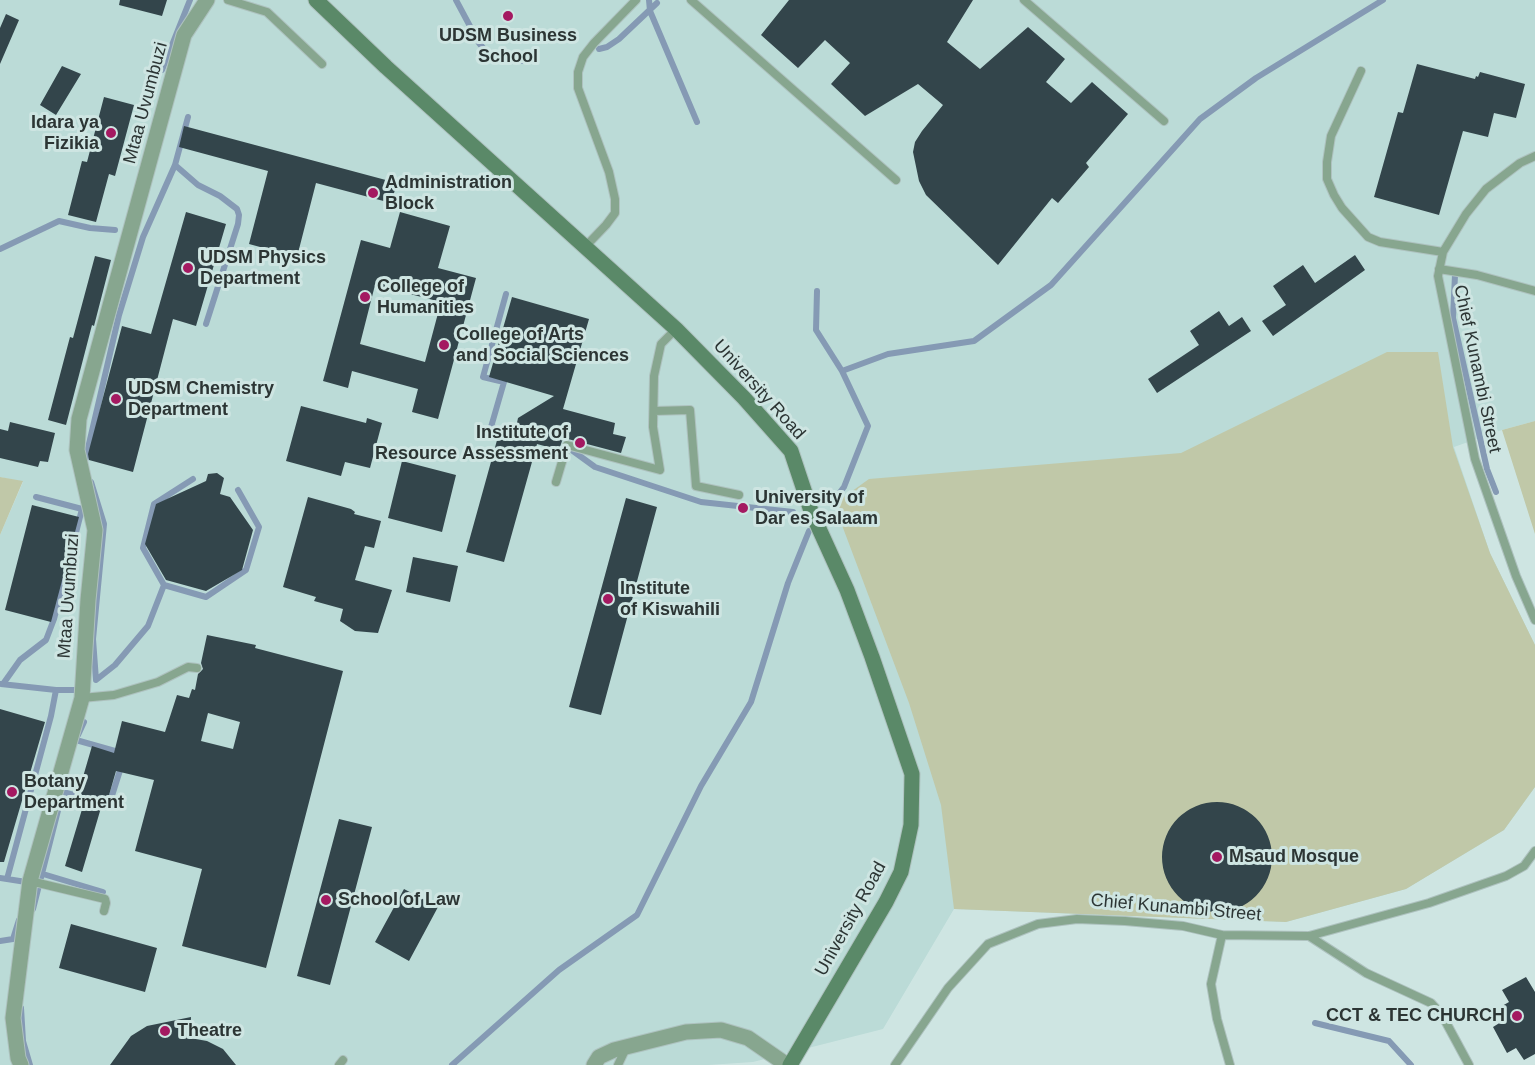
<!DOCTYPE html>
<html>
<head>
<meta charset="utf-8">
<style>
  body { margin:0 }
  canvas { display:block; background:#cee5e2 }
</style>
</head>
<body>
<canvas width="1535" height="1065"></canvas>
<script>
const ctx = document.querySelector('canvas').getContext('2d');
ctx.lineJoin = 'round';
function fillPath(path, color) {
  ctx.fillStyle = color;
  ctx.fill(path, 'evenodd');
}
function toPath(rows) {
  const path = new Path2D();
  for (const r of rows) {
    if (r.length === 3) {
      path.moveTo(r[0] + r[2], r[1]);
      path.arc(r[0], r[1], r[2], 0, 2 * Math.PI);
      continue;
    }
    path.moveTo(r[0], r[1]);
    for (let i = 2; i < r.length; i += 2) path.lineTo(r[i], r[i + 1]);
  }
  return path;
}
function trace(path, color, width, dash) {
  ctx.strokeStyle = color;
  ctx.lineWidth = width;
  ctx.lineCap = dash ? 'butt' : 'round';
  ctx.setLineDash(dash || []);
  ctx.stroke(path);
}
function write(font, color, halo, rows, align = 'center') {
  ctx.font = font + ' Arial,sans-serif';
  ctx.lineWidth = 6;
  ctx.setLineDash([]);
  ctx.textBaseline = 'middle';
  ctx.strokeStyle = halo;
  ctx.fillStyle = color;
  for (const [text, x, y, turn = 0] of rows) {
    ctx.save();
    ctx.translate(x, y);
    ctx.rotate((+turn || 0) * Math.PI / 180);
    ctx.textAlign = isNaN(turn) ? turn : align;
    if (halo) ctx.strokeText(text, 0, 0);
    ctx.fillText(text, 0, 0);
    ctx.restore();
  }
}
fillPath(toPath([
  [0,0,1535,0,1535,421,1502,430,1454,447,1490,553,1535,645,1535,787,1504,830,1406,889,1286,922,954,909,883,1029,753,1062,708,1065,0,1065,0,535,23,482,0,477]
]), '#bbdbd7');
fillPath(toPath([
  [1387,352,1438,352,1453,447,1490,553,1535,645,1535,787,1504,830,1406,889,1286,922,954,909,941,805,909,703,834,504,869,479,1181,453],
  [1535,421,1535,534,1502,430],
  [0,477,23,481,0,535]
]), '#c0c8a8');
trace(toPath([
  [456,0,479,43,493,60,524,61],
  [649,0,650,11,697,122],
  [599,49,607,47,619,39,657,3],
  [162,70,190,0],
  [175,165,198,185,220,196,237,209,239,215,238,224,206,324],
  [0,249,59,221,90,228,115,230],
  [1455,275,1453,318,1487,469,1496,492],
  [817,291,816,330,842,371,868,426,844,487,837,496],
  [506,294,483,377,504,382,491,427,521,434],
  [842,371,888,354,974,341,1051,285,1200,119,1256,78,1383,0],
  [573,451,595,467,701,502,793,512],
  [85,461,119,315,143,237,175,165,188,117],
  [193,479,154,504,143,548,164,585,206,597,246,570,259,527,238,490],
  [91,482,104,524,93,639,96,680,115,665,148,626,164,585],
  [1,684,56,690,75,690],
  [3,684,20,660,46,640,54,619,82,509,36,497],
  [78,735,84,722],
  [76,740,122,753],
  [63,792,109,805,122,764],
  [43,874,103,892],
  [0,878,7,879,51,716,56,690],
  [7,879,26,882,26,886],
  [33,909,66,779],
  [0,941,13,939,19,920],
  [21,1008,23,1041,30,1065],
  [1315,1023,1389,1041,1411,1065],
  [452,1065,559,970,637,915,701,786,751,702,788,583,809,531]
]), '#859ab4', 6);
fillPath(toPath([
  [120,0,167,0,162,16,119,5],
  [789,0,973,0,947,42,980,69,1028,27,1065,59,1046,82,1071,103,1092,82,1128,114,1086,163,1089,167,1058,203,1052,198,998,265,926,195,919,181,913,152,915,142,922,131,943,105,918,84,865,116,831,84,850,63,825,40,798,68,761,35],
  [6,14,19,20,0,64,0,28],
  [1417,64,1475,79,1476,76,1478,77,1480,72,1525,84,1516,118,1494,113,1488,137,1463,131,1439,215,1374,197,1398,112,1403,113],
  [62,66,81,74,56,115,40,105],
  [104,97,134,105,115,176,109,174,96,222,68,215,82,161,87,162],
  [184,126,397,183,391,203,316,183,297,257,249,244,268,171,179,147],
  [186,212,226,224,196,326,173,319,133,472,89,460,88,454,122,326,151,334],
  [400,212,450,226,438,268,476,278,438,419,412,412,418,389,352,371,348,388,323,381,361,240,390,248],
  [375,285,441,302,425,362,360,344],
  [1355,255,1365,270,1273,336,1262,321,1286,305,1273,286,1303,265,1315,283],
  [95,256,111,260,94,326,92,325,66,425,48,420,70,337,73,338],
  [512,297,589,319,563,409,615,423,613,434,626,437,621,453,568,439,562,441,559,450,537,444,504,562,466,552,499,433,514,437,518,418,554,396,489,377],
  [1219,311,1229,326,1242,317,1251,331,1157,393,1148,379,1199,345,1190,331],
  [301,406,366,423,367,418,382,423,370,468,345,462,341,476,286,461],
  [10,422,55,433,48,462,40,461,38,467,0,458,0,429,8,431],
  [402,461,456,475,442,532,388,518],
  [217,473,224,478,220,494,230,497,253,530,242,570,206,591,166,580,145,544,156,504,206,481,208,474],
  [308,497,351,509,355,512,354,514,381,521,374,548,365,546,355,580,392,590,378,633,355,631,340,621,343,609,314,601,316,597,283,587],
  [626,498,657,507,601,715,569,707],
  [32,505,79,517,51,622,5,610],
  [413,557,458,566,450,602,406,592],
  [207,635,256,645,255,648,343,671,266,968,182,946,202,869,135,851,154,780,116,771,107,802,103,801,82,872,65,866,86,796,78,794,92,746,114,753,122,721,165,732,177,695,189,698,192,689,195,690,198,674,203,669,201,663],
  [208,713,240,722,233,749,201,741],
  [0,709,45,722,4,862,0,862],
  [1217,857,55],
  [339,819,372,827,330,985,297,976],
  [404,889,438,907,409,961,375,942],
  [71,924,157,948,145,992,59,968],
  [1526,977,1535,992,1535,1054,1524,1060,1516,1048,1507,1053,1493,1027,1501,1022,1495,1010,1509,1002,1502,990],
  [191,1017,190,1038,207,1041,223,1049,236,1065,110,1065,131,1036,147,1026]
]), '#33454b');
const lane = toPath([
  [228,0,267,12,322,64],
  [691,0,896,180],
  [1024,0,1164,121],
  [1361,71,1331,136,1327,162,1327,179,1334,195,1342,208,1368,237,1380,242,1443,252],
  [1535,156,1520,163,1486,189,1466,214,1443,252,1438,276,1475,459,1516,576,1535,620],
  [584,248,606,225,615,213,615,199,609,172,578,88,578,72,583,57,594,43,636,0],
  [1439,269,1477,275,1535,291],
  [654,411,690,410,696,486,739,495],
  [556,482,567,445,660,470,653,427,654,376,661,344,676,329],
  [82,698,114,695,158,682,188,667,197,668],
  [30,881,105,899,106,903,104,911],
  [1222,935,1211,984,1217,1019,1230,1065],
  [1309,936,1366,973,1431,1003,1442,1015,1469,1065],
  [339,1065,343,1060],
  [618,1065,626,1048],
  [895,1065,948,988,988,944,1038,924,1077,919,1125,921,1183,926,1222,935,1309,936,1429,903,1506,876,1524,866,1535,851]
]);
const street = toPath([
  [21,1065,18,1058,13,1018,30,881,82,698,88,600,95,530,77,450,79,419,184,35,207,0],
  [594,1065,599,1057,614,1050,686,1032,721,1030,748,1038,787,1065]
]);
const secondary = toPath([
  [316,0,386,67,676,329,744,398,791,451,811,511,847,590,872,657,912,774,911,825,901,872,886,902,790,1065]
]);
trace(lane, '#aec2bf', 10);
trace(street, '#aec2bf', 17);
trace(secondary, '#aec2bf', 17);
trace(lane, '#87a68f', 8);
trace(street, '#87a68f', 15);
trace(secondary, '#5a8968', 15);
for (const [x, y, r, color] of [
  [508,16,6,"#a41961"],
  [111,133,6,"#a41961"],
  [373,193,6,"#a41961"],
  [188,268,6,"#a41961"],
  [365,297,6,"#a41961"],
  [444,345,6,"#a41961"],
  [116,399,6,"#a41961"],
  [580,443,6,"#a41961"],
  [743,508,6,"#a41961"],
  [608,599,6,"#a41961"],
  [12,792,6,"#a41961"],
  [1217,857,6,"#a41961"],
  [326,900,6,"#a41961"],
  [1517,1016,6,"#a41961"],
  [165,1031,6,"#a41961"]
]) {
  const dot = new Path2D();
  dot.arc(x, y, r, 0, 2 * Math.PI);
  ctx.fillStyle = color;
  ctx.fill(dot);
  trace(dot, '#cee5e2', 2);
}
write('bold 18px', '#2c3534', '#cee5e2', [
  ["UDSM Business",508,36,"center"],
  ["School",508,57,"center"],
  ["Idara ya",99,123,"right"],
  ["Fizikia",99,144,"right"],
  ["Administration",385,183],
  ["Block",385,204],
  ["UDSM Physics",200,258],
  ["Department",200,279],
  ["College of",377,287],
  ["Humanities",377,308],
  ["College of Arts",456,335],
  ["and Social Sciences",456,356],
  ["UDSM Chemistry",128,389],
  ["Department",128,410],
  ["Institute of",568,433,"right"],
  ["Resource Assessment",568,454,"right"],
  ["University of",755,498],
  ["Dar es Salaam",755,519],
  ["Institute",620,589],
  ["of Kiswahili",620,610],
  ["Botany",24,782],
  ["Department",24,803],
  ["Msaud Mosque",1229,857],
  ["School of Law",338,900],
  ["CCT & TEC CHURCH",1505,1016,"right"],
  ["Theatre",177,1031]
], 'left');
write('18px', '#2c3534', '#cee5e2', [
  ["Mtaa Uvumbuzi",146,103,-75],
  ["Chief Kunambi Street",1477,369,78],
  ["University Road",759,390,48],
  ["Mtaa Uvumbuzi",69,596,-86],
  ["Chief Kunambi Street",1176,908,5],
  ["University Road",851,919,-61]
]);
</script>
</body>
</html>
